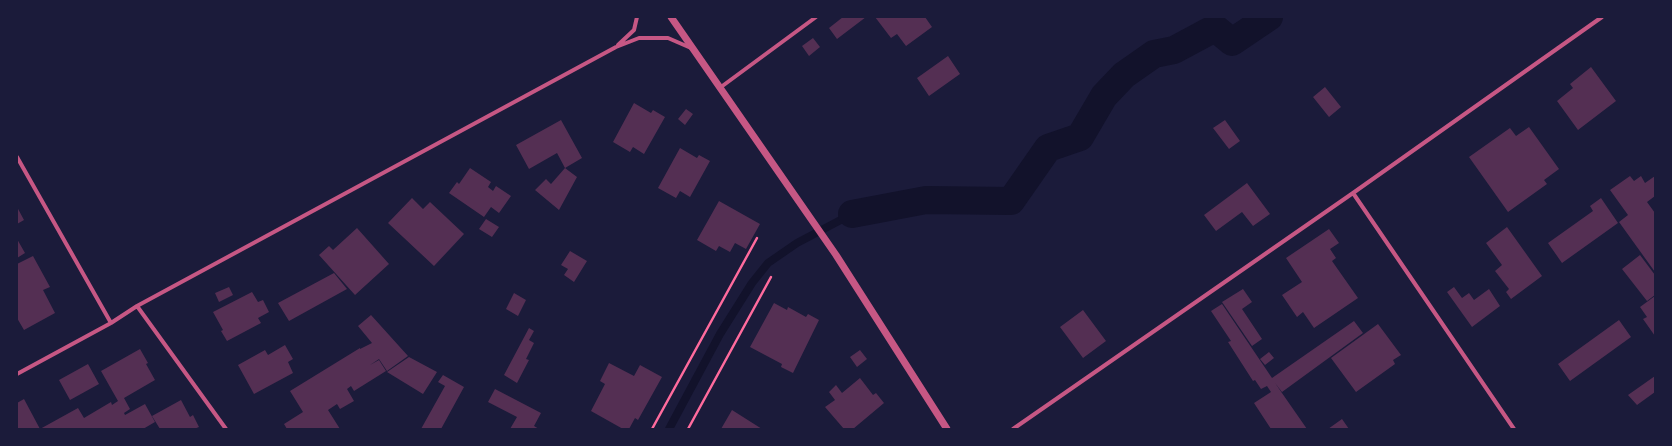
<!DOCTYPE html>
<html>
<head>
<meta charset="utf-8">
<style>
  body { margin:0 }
  #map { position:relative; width:1672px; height:446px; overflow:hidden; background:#1b1b3a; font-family:"PT Serif",serif }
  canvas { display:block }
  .frame { position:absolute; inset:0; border:18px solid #1b1b3a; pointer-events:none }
</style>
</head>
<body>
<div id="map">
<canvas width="1672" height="446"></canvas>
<div class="frame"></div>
</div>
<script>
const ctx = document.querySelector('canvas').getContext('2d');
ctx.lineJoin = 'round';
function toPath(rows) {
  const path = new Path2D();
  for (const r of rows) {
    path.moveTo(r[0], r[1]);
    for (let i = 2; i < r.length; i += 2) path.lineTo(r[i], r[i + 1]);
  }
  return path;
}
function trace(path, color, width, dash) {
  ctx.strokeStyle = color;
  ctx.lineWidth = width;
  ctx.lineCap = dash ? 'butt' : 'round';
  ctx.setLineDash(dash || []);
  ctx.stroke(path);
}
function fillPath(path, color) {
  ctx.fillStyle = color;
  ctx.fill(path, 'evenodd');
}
trace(toPath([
  [669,429,720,334,752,283,768,263,797,243,852,214]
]), '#12122b', 8);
trace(toPath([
  [852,214,926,200,1011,201,1048,148,1080,137,1104,96,1124,75,1154,54,1174,50,1215,28,1232,42,1269,17]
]), '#12122b', 28);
fillPath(toPath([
  [843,17,866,17,837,39,829,28],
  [875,17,925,17,932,27,906,46,897,34,891,38],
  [813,38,820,47,809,56,802,46],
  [948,56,960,74,929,96,917,78],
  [1591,67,1616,101,1578,130,1557,101,1573,88,1570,84],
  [1325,87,1341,107,1329,117,1313,97],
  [634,103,651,113,653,110,665,117,644,154,633,147,630,152,613,142],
  [686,109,693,114,685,125,678,119],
  [561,120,582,158,565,168,557,153,529,169,516,145],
  [1225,120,1240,141,1229,149,1213,128],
  [1529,127,1559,169,1544,180,1547,184,1508,212,1469,157,1510,128,1516,136],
  [680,148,697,158,699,155,710,161,690,197,680,191,676,198,658,188],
  [470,168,491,182,488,187,493,191,496,186,511,196,499,213,491,207,484,217,449,193,457,182,459,184],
  [565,168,577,177,559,210,535,190,546,179,551,184],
  [1630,176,1634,181,1641,176,1645,183,1655,176,1655,196,1647,202,1655,213,1655,272,1619,222,1628,215,1610,190],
  [1247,183,1270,214,1253,226,1242,212,1216,231,1204,215],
  [412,198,423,209,430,202,464,234,434,266,388,223],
  [1601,198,1618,223,1562,263,1548,243,1593,211,1590,206],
  [719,201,760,224,746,249,735,243,730,252,719,246,716,251,697,240],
  [17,207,24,220,17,224],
  [486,219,499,227,492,237,479,229],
  [1507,227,1542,276,1511,299,1506,292,1509,289,1495,271,1502,265,1486,243],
  [357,228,389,264,355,295,319,255,329,246,333,250],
  [1329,229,1339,243,1330,249,1336,258,1332,261,1358,298,1314,328,1303,312,1297,317,1282,295,1302,282,1286,258],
  [17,239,25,253,17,258],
  [570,251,587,261,574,282,564,275,568,269,561,265],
  [1640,255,1655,275,1655,295,1647,301,1622,269],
  [33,256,50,287,43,290,55,313,24,330,17,318,17,264],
  [334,273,347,289,289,321,278,303],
  [229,287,233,295,219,302,215,293],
  [1454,287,1462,298,1469,293,1474,300,1489,289,1500,306,1472,327,1447,292],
  [1243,289,1252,302,1242,309,1262,339,1252,346,1222,302],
  [252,292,258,302,263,300,269,312,258,318,261,323,227,341,221,331,223,330,213,312],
  [514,293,526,300,518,316,506,309],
  [1655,296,1655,336,1643,319,1647,317,1640,307],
  [774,303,787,310,788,307,806,317,808,314,819,320,793,373,781,367,782,364,750,347],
  [1222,304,1272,378,1354,321,1363,333,1282,392,1275,383,1307,429,1271,429,1254,403,1271,392,1267,386,1261,389,1255,380,1253,381,1228,342,1231,341,1211,311],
  [1083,310,1106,341,1083,358,1060,327],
  [371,315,408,356,387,371,379,359,370,365,379,360,386,371,354,391,351,386,347,389,354,401,340,409,337,404,328,410,340,429,287,429,284,424,303,412,290,391,360,348,360,349,372,343,358,326],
  [1619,320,1631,337,1570,381,1558,364],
  [1378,324,1401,355,1393,360,1395,364,1356,392,1331,358],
  [529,328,534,331,529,340,534,343,526,359,529,360,517,383,504,375],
  [285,345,293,359,288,362,293,373,254,394,238,365,265,350,268,355],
  [140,349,148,363,146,364,155,380,124,398,130,409,124,413,125,415,145,404,155,422,143,429,17,429,17,403,24,399,40,429,78,408,84,418,111,402,112,405,118,401,101,371],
  [860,350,867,359,857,367,850,357],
  [1269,352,1274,358,1265,365,1260,359],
  [409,357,437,372,423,394,387,372],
  [609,363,634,376,640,365,662,377,638,420,635,418,629,429,623,429,591,411,605,384,600,381],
  [88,364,99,384,70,400,59,380],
  [443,375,464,387,441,429,421,429,445,386,438,382],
  [1655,376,1655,392,1637,405,1628,395],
  [860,378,873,395,876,393,884,403,853,429,844,429,825,407,835,400,829,392,836,385,842,393],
  [495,389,541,413,534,426,539,429,510,429,517,417,488,402],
  [181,400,190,417,193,415,199,427,194,429,160,429,152,416],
  [732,410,762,429,721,429],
  [1342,419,1349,429,1328,429]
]), '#542f53');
trace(toPath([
  [652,429,757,238],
  [688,429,771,277]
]), '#ff6b9d', 2.5);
trace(toPath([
  [618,45,634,30,637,17],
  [721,87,816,17],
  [17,157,111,323],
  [1353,193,1514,429],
  [137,306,226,429],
  [17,374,111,323,137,306,616,47,639,38,668,38,691,48],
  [1013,429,1353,193,1602,17]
]), '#c65784', 4);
trace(toPath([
  [671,17,836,255,947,429]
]), '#c65784', 7);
</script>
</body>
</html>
